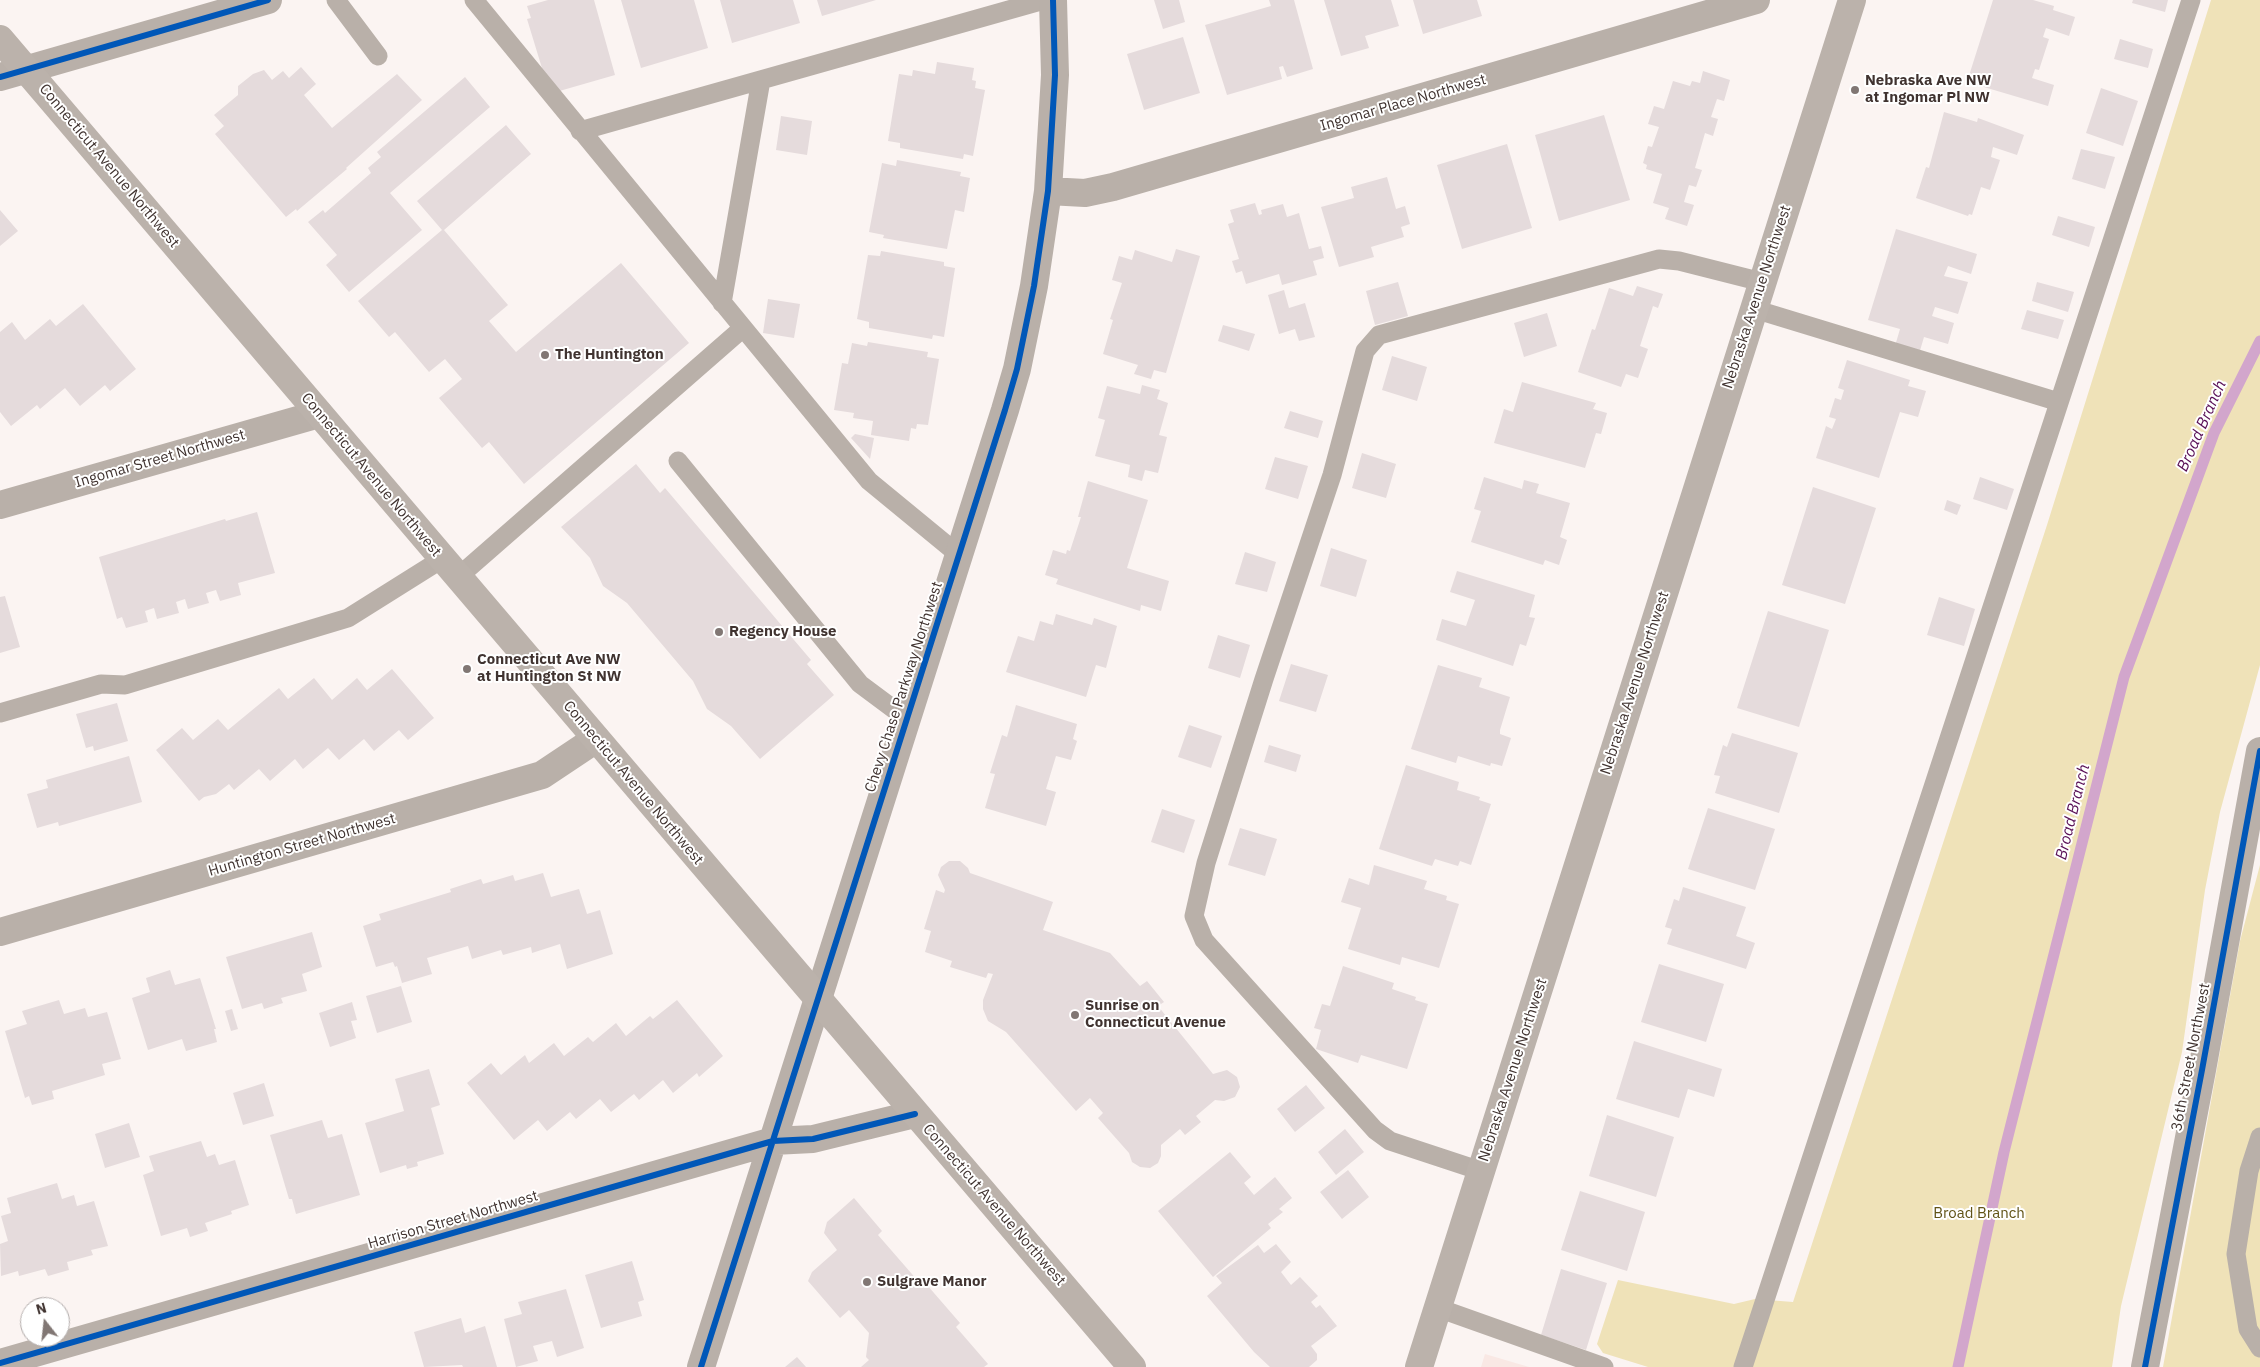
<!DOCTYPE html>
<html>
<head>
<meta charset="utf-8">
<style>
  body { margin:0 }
  #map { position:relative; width:2260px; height:1367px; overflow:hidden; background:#fbf4f2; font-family:"IBM Plex Sans",sans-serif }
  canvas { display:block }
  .north { position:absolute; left:20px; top:1297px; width:50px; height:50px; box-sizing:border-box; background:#fff; border:1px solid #b3adac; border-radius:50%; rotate:344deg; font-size:14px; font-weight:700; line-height:20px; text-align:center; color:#403330 }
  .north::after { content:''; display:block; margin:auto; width:18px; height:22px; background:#817774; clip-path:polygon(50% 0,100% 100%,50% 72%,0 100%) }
</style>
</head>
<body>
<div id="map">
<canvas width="2260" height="1367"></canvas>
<div class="north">N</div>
</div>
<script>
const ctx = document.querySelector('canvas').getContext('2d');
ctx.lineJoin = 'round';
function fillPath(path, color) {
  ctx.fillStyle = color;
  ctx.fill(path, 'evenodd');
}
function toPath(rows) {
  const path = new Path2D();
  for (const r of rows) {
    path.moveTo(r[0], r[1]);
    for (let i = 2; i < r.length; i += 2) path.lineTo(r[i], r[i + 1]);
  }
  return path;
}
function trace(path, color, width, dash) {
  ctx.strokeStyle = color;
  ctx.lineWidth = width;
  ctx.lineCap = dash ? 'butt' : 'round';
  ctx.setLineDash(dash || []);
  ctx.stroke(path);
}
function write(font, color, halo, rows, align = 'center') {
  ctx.font = font + ' "IBM Plex Sans",sans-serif';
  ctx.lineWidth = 4;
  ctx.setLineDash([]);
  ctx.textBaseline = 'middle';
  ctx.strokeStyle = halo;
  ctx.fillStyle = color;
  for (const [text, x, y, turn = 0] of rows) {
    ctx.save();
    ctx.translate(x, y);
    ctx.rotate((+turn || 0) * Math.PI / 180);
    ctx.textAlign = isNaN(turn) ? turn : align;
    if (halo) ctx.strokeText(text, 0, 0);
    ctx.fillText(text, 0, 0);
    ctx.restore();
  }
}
fillPath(toPath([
  [1485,1354,1529,1367,1481,1367]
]), '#f9e8e4');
fillPath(toPath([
  [2211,0,2260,0,2260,665,2220,812,2205,890,2182,1052,2121,1306,2112,1367,1648,1367,1603,1353,1597,1344,1618,1280,1734,1304,1755,1299,1793,1302,2047,525],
  [2260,865,2260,1367,2163,1367,2240,941]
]), '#efe2b8');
trace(toPath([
  [1958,1367,2004,1152,2124,677,2214,433,2260,341]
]), '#d2a6cc', 11);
fillPath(toPath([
  [548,0,594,0,615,75,556,92,545,78,527,19,531,18,527,6],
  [621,0,694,0,708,48,641,68],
  [720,0,793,0,800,23,732,43],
  [817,0,876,0,822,16],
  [1154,0,1179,0,1185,22,1163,29],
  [1269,0,1294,0,1313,69,1287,77,1283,66,1279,67,1282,79,1227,95,1205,25,1271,6],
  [1324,0,1391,0,1399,26,1365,36,1369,48,1341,56],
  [1413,0,1477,0,1482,16,1423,34],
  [1993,0,2033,0,2054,6,2053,10,2075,17,2069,36,2046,28,2043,37,2049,39,2039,70,2035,69,2032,78,2054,85,2048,106,1967,82],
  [2133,0,2168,0,2165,12,2132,3],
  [1183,37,1200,93,1144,110,1127,54],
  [2120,39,2153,49,2148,68,2114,59],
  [937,62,974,68,972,80,976,81,975,88,985,90,973,156,964,154,963,159,900,148,900,143,888,141,899,74,912,76,913,70,935,74],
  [301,67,316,84,304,95,332,128,397,74,422,100,346,168,347,169,297,211,296,209,286,217,215,134,224,126,214,115,238,95,238,86,253,74,264,70,272,80,283,71,289,78],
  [1703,71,1730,80,1724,101,1717,99,1711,117,1718,119,1713,136,1705,133,1695,168,1702,170,1696,187,1689,185,1684,202,1694,205,1687,226,1665,219,1669,208,1653,203,1662,174,1646,169,1647,165,1643,163,1648,146,1652,147,1659,127,1648,124,1654,106,1664,109,1673,81,1690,86,1692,81,1700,83],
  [465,77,490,107,390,193,422,230,349,292,326,265,337,255,308,222,323,210,325,213,371,173,368,168,381,157,377,152],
  [2101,88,2138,101,2123,146,2086,133],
  [1944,112,1977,122,1978,118,2024,135,2017,155,1993,147,1991,157,2000,160,1990,190,1981,187,1972,215,1969,214,1968,216,1916,198,1926,167,1929,168],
  [1604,115,1630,200,1559,221,1535,135],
  [781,116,812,121,807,155,776,150],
  [506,125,531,154,444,230,508,305,489,321,516,352,621,263,689,343,524,484,489,442,482,448,439,398,462,379,445,359,429,372,395,332,389,337,358,301,442,230,417,201],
  [1507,144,1532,228,1462,249,1437,165],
  [2081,149,2115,157,2105,189,2072,179],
  [897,160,961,172,960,176,970,178,964,212,955,210,947,249,883,238,884,235,869,232,882,163,896,166],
  [1387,177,1396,209,1405,206,1410,224,1401,227,1404,237,1371,247,1374,257,1339,267,1321,207,1354,198,1351,187],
  [1255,203,1259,215,1262,214,1261,210,1283,204,1287,217,1299,213,1309,249,1321,246,1324,258,1313,261,1317,275,1282,285,1279,274,1246,284,1242,271,1236,273,1232,261,1239,259,1228,224,1234,222,1230,210],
  [0,210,18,231,0,246],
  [2058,216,2095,227,2089,247,2052,235],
  [1896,229,1977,254,1971,274,1948,266,1944,276,1968,282,1958,314,1935,307,1932,316,1954,323,1948,344,1924,337,1919,354,1895,346,1900,329,1868,320],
  [1176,249,1200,256,1166,373,1154,370,1151,379,1134,374,1138,365,1103,354,1113,320,1110,319,1122,283,1112,280,1119,256,1132,260,1135,250,1172,262],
  [881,251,944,262,944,266,955,268,944,337,933,335,932,339,869,328,869,322,857,319,868,255,880,256],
  [1398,282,1408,316,1375,325,1366,291],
  [2037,282,2074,292,2068,312,2032,301],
  [1637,286,1663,294,1658,308,1653,306,1640,346,1648,349,1638,378,1626,374,1621,387,1578,372,1592,329,1595,330,1609,288,1633,296],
  [1284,290,1289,308,1305,303,1315,337,1299,341,1295,329,1279,334,1268,295],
  [768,299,800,304,794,338,763,333],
  [83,304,136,369,110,391,105,385,80,406,65,388,40,409,37,405,11,426,0,412,0,332,12,322,25,340,50,319,56,326],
  [2027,310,2064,320,2058,339,2021,329],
  [1547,313,1557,346,1524,357,1514,323],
  [1223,325,1255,334,1249,351,1218,341],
  [868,342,928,352,927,357,939,359,928,425,917,424,916,429,911,428,909,441,871,435,873,421,853,418,854,413,834,410,842,363,848,364,852,343,867,346],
  [1392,356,1427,367,1417,401,1382,390],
  [1847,360,1910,380,1908,386,1926,391,1918,417,1900,412,1879,478,1816,458,1826,426,1832,429,1836,419,1829,417,1835,398,1841,400,1844,390,1838,388],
  [1522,382,1596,403,1593,409,1607,413,1601,434,1596,433,1585,468,1494,443,1504,409,1513,412],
  [1142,385,1160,390,1157,399,1168,403,1159,435,1167,437,1158,473,1145,470,1142,481,1128,477,1130,465,1095,456,1105,420,1098,418,1107,386,1140,394],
  [1290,411,1323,421,1318,438,1284,428],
  [855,434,874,438,870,459,851,438],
  [1362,453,1396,464,1386,498,1352,488],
  [1275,457,1308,466,1298,499,1265,489],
  [636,464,660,493,665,488,811,660,807,664,834,695,760,759,731,726,707,709,693,681,627,603,603,586,590,558,561,527],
  [1484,477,1522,489,1524,480,1539,484,1536,493,1570,503,1560,537,1567,540,1559,565,1545,560,1543,565,1471,542,1481,511,1474,509],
  [1980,477,2014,489,2007,510,1973,499],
  [1088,481,1148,500,1127,568,1169,581,1161,611,1141,605,1140,611,1056,584,1058,579,1045,575,1053,550,1066,554,1067,550,1070,551,1081,517,1078,517],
  [1813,487,1876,508,1845,604,1782,585],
  [1947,500,1961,505,1957,515,1944,510],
  [257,512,275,573,238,583,241,595,220,601,216,590,206,593,209,603,188,609,185,599,176,602,179,613,157,619,154,608,145,611,148,622,126,628,122,617,117,619,99,557,225,519,226,521],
  [1331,548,1367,560,1356,597,1320,586],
  [1245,552,1276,562,1267,592,1235,584],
  [1457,571,1535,595,1529,617,1535,618,1526,646,1520,644,1513,666,1436,640,1442,619,1466,626,1475,600,1450,592],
  [5,596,20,647,0,653,0,597],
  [1939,597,1975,609,1964,646,1927,635],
  [1768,611,1829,630,1799,727,1737,708],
  [1056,614,1092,625,1094,618,1117,626,1106,668,1096,665,1086,697,1006,672,1018,636,1034,641,1040,621,1053,625],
  [1218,635,1250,645,1240,678,1208,668],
  [1291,664,1328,675,1316,712,1279,701],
  [1438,665,1482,678,1479,687,1510,697,1500,730,1500,734,1511,738,1502,766,1491,763,1490,766,1458,756,1456,763,1411,749],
  [392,669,434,718,408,740,399,730,374,751,364,739,339,760,328,748,303,769,295,759,270,781,259,769,234,790,229,784,216,794,204,797,199,801,156,750,182,728,193,740,218,719,228,730,279,688,288,699,314,678,332,700,357,678,367,690],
  [117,703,128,741,94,751,93,746,86,748,76,714],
  [1016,705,1077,724,1073,739,1077,741,1071,760,1056,756,1046,789,1056,792,1046,826,985,808,995,774,990,773,1002,735,1007,737],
  [1189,725,1222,736,1211,768,1178,757],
  [1732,733,1798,753,1779,813,1715,793,1720,776,1714,775,1723,745,1727,747],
  [1269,745,1301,755,1296,772,1264,762],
  [129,756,142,802,59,826,58,822,37,828,27,794,48,788,46,780],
  [1406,765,1459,782,1457,790,1480,797,1479,800,1491,804,1471,865,1460,861,1458,866,1435,859,1432,866,1379,849],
  [1708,808,1775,829,1755,890,1688,869],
  [1162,809,1195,820,1184,853,1151,842],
  [1240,828,1277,839,1265,876,1228,865],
  [949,861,960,861,968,868,970,873,1053,902,1043,930,1110,953,1140,986,1147,981,1164,1002,1158,1006,1213,1074,1227,1070,1237,1077,1240,1087,1235,1097,1224,1101,1215,1100,1196,1116,1201,1122,1185,1135,1180,1129,1161,1145,1161,1156,1158,1163,1150,1168,1140,1167,1132,1162,1129,1153,1098,1118,1103,1113,1090,1098,1076,1111,1006,1032,988,1021,983,1009,983,1000,993,974,988,973,986,978,950,967,952,961,925,952,931,931,924,929,936,890,944,893,945,890,938,875,941,867],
  [1374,865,1427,881,1424,889,1447,896,1446,900,1459,904,1439,968,1402,957,1400,965,1348,949,1361,908,1341,902,1349,878,1369,885],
  [543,873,551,897,579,889,587,914,600,910,613,954,567,969,560,944,532,953,531,947,503,955,501,950,472,959,468,946,427,958,432,974,402,983,397,966,395,967,393,962,376,967,363,926,381,920,379,914,451,892,450,889,481,879,483,884,513,875,515,881],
  [1683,887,1746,907,1736,936,1755,943,1746,969,1667,944,1672,929,1665,927,1674,899,1679,901],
  [312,932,322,967,302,974,307,991,281,998,283,1003,264,1009,262,1003,242,1009,226,957],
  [1659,964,1724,984,1706,1042,1641,1022],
  [1343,966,1394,983,1392,989,1416,997,1415,1000,1428,1004,1407,1069,1361,1055,1358,1063,1316,1049,1321,1030,1314,1028,1322,1004,1330,1006],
  [170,970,175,985,200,978,216,1029,214,1029,217,1042,186,1051,182,1039,148,1050,132,998,150,992,146,978],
  [401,986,412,1022,377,1033,366,996],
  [59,1000,64,1014,85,1008,88,1017,107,1012,121,1059,102,1064,105,1075,52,1091,54,1099,32,1105,29,1096,25,1098,5,1031,27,1024,22,1011],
  [677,1000,723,1056,699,1077,697,1073,673,1093,663,1080,639,1100,634,1094,611,1112,600,1099,576,1119,570,1112,547,1131,538,1120,514,1140,467,1083,491,1063,501,1075,525,1055,529,1063,554,1043,564,1056,588,1037,593,1042,616,1023,626,1036,650,1016,653,1019],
  [352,1002,357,1020,351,1021,356,1038,330,1047,319,1013],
  [232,1009,238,1029,231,1031,225,1011],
  [1634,1041,1722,1069,1714,1097,1688,1089,1679,1118,1616,1099],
  [429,1069,440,1105,431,1108,444,1154,417,1162,418,1166,407,1169,406,1165,380,1173,365,1123,404,1111,395,1079],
  [264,1083,274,1116,243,1125,233,1093],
  [1306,1085,1325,1108,1295,1132,1277,1109],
  [1607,1115,1674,1137,1656,1197,1589,1176],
  [322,1120,328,1138,342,1134,360,1195,296,1214,292,1199,289,1199,270,1135],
  [129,1123,140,1157,105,1168,95,1134],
  [1345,1129,1364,1152,1336,1175,1318,1152],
  [201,1141,207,1157,215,1154,219,1165,235,1160,249,1205,231,1211,232,1214,205,1223,208,1231,190,1237,187,1228,161,1236,143,1175,154,1171,149,1156],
  [1230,1152,1251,1177,1244,1183,1254,1195,1275,1177,1292,1198,1279,1209,1283,1212,1268,1224,1271,1228,1213,1277,1158,1211],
  [1348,1170,1369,1197,1342,1219,1320,1192],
  [57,1183,62,1199,74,1195,77,1206,94,1201,108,1246,91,1250,93,1255,67,1262,69,1270,48,1276,45,1269,19,1276,18,1271,1,1276,0,1244,8,1241,1,1216,11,1213,7,1198],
  [1580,1191,1645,1212,1627,1271,1561,1250],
  [854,1198,882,1231,878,1235,918,1281,921,1278,960,1323,956,1327,988,1364,984,1367,861,1367,869,1360,866,1357,869,1333,849,1310,840,1318,808,1281,812,1272,837,1250,824,1233,827,1222],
  [1276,1244,1291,1262,1281,1272,1291,1285,1300,1277,1318,1296,1311,1302,1316,1308,1320,1305,1337,1326,1311,1346,1317,1354,1317,1360,1309,1367,1270,1367,1254,1352,1207,1296,1222,1283,1216,1276,1258,1245,1264,1253],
  [632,1261,644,1300,638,1302,642,1316,601,1328,585,1275],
  [1561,1269,1607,1283,1586,1350,1541,1335],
  [566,1289,584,1348,557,1357,552,1341,533,1346,538,1361,516,1367,504,1319,522,1314,518,1302],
  [461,1318,465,1333,485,1326,497,1367,463,1367,462,1365,424,1367,414,1332],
  [797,1357,806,1367,785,1367]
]), '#e5dbdc');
trace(toPath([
  [336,0,378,56],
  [474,0,869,481,959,555],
  [580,131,1044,0],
  [722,303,761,80],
  [1754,309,2059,402],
  [678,461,860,684,907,719],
  [458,577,743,328],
  [0,713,101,684,125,685,348,618,442,559],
  [2260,1137,2249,1171,2236,1254,2248,1329,2260,1348],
  [1481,1171,1390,1141,1375,1130,1204,940,1194,916,1206,863,1264,679,1332,475,1365,351,1379,335,1659,259,1679,261,1762,282],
  [1438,1308,1604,1367],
  [1743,1367,2191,0]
]), '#b9b0a9', 19);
trace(toPath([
  [0,77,268,0],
  [1048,191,1085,193,1113,187,1756,0],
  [0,505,319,414],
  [0,932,542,775,596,739],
  [0,1363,773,1141,813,1139,915,1114],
  [701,1367,1005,410,1017,369,1034,286,1048,191,1055,75,1053,0],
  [2145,1367,2202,1070,2260,751]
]), '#b9b0a9', 28);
trace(toPath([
  [0,39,1132,1367],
  [1419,1367,1852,0]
]), '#bbb2ab', 28);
trace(toPath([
  [0,77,268,0],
  [0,1363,773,1141,813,1139,915,1114],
  [701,1367,1005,410,1017,369,1034,286,1048,191,1055,75,1053,0],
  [2145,1367,2202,1070,2260,751]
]), '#0057b8', 6);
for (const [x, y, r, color] of [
  [1855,90,5,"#817774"],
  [545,355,5,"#817774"],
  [719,632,5,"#817774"],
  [467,669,5,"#817774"],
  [1075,1015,5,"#817774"],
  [867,1282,5,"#817774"]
]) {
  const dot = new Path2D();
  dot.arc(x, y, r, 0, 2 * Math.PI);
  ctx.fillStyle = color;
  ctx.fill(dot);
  trace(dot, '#fff', 2);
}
write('bold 15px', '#403330', '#fff', [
  ["Nebraska Ave NW",1865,81],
  ["at Ingomar Pl NW",1865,98],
  ["The Huntington",555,355],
  ["Regency House",729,632],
  ["Connecticut Ave NW",477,660],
  ["at Huntington St NW",477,677],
  ["Sunrise on",1085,1006],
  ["Connecticut Avenue",1085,1023],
  ["Sulgrave Manor",877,1282]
], 'left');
write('15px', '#403330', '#fff', [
  ["Ingomar Place Northwest",1403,103,-16],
  ["Connecticut Avenue Northwest",109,166,50],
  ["Nebraska Avenue Northwest",1757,297,-72],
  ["Ingomar Street Northwest",160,459,-16],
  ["Connecticut Avenue Northwest",371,475,50],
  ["Nebraska Avenue Northwest",1635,683,-72],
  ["Chevy Chase Parkway Northwest",904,687,-72],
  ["Connecticut Avenue Northwest",633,783,50],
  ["Huntington Street Northwest",302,845,-16],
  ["36th Street Northwest",2191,1057,-79],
  ["Nebraska Avenue Northwest",1513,1070,-72],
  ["Connecticut Avenue Northwest",994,1205,49],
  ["Harrison Street Northwest",453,1220,-16]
]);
write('15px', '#615316', '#fff', [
  ["Broad Branch",1979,1214]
]);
write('italic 16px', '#580f56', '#fff', [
  ["Broad Branch",2202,426,-66],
  ["Broad Branch",2073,812,-76]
]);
</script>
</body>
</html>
